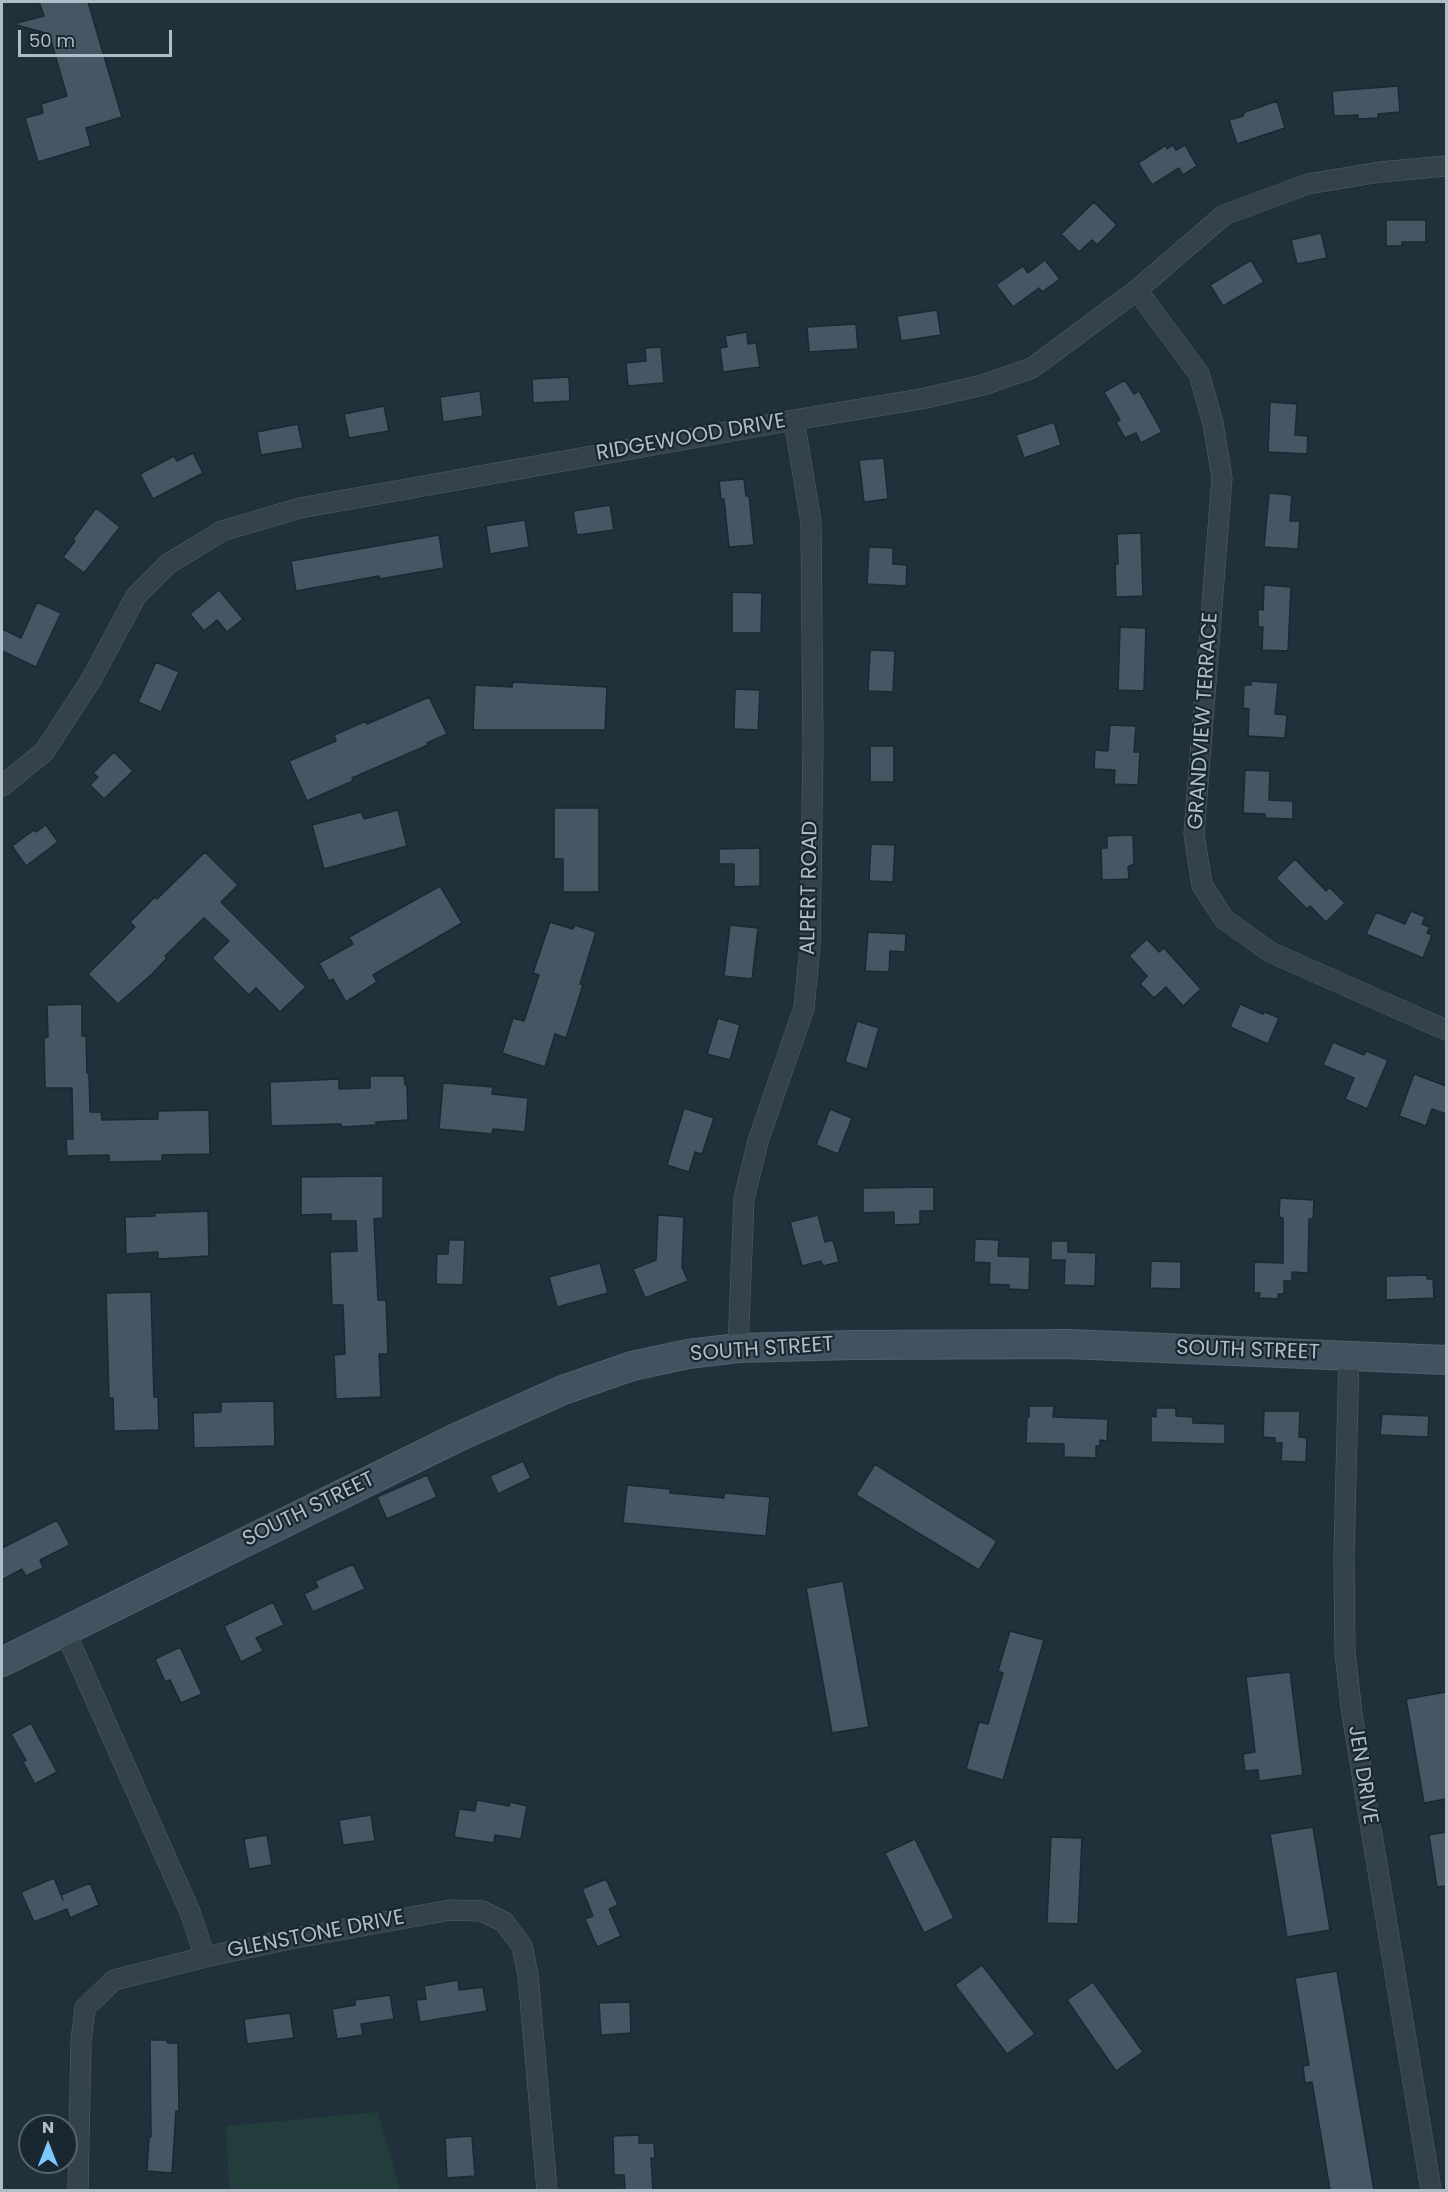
<!DOCTYPE html>
<html>
<head>
<meta charset="utf-8">
<style>
  body { margin:0 }
  #map { position:relative; width:1448px; height:2192px; overflow:hidden; background:#20313c; font-family:Poppins,sans-serif }
  canvas { display:block }
  .frame { position:absolute; inset:0; border:3px solid #afbdc8; pointer-events:none }
  .north { position:absolute; left:18px; top:2114px; width:60px; height:60px; box-sizing:border-box; background:#192730; border:2px solid #55636d; border-radius:50%; rotate:0deg; font-size:16px; font-weight:700; line-height:24px; text-align:center; color:#afbdc8 }
  .north::after { content:''; display:block; margin:auto; width:21px; height:27px; background:#7dc8ff; clip-path:polygon(50% 0,100% 100%,50% 72%,0 100%) }
  .scale { position:absolute; left:18px; top:30px; width:154px; height:27px; box-sizing:border-box; border:3px solid #afbdc8; border-top:0; padding-left:8px; font-size:18px; line-height:21px; white-space:nowrap; color:#afbdc8; -webkit-text-stroke:4px #192730; paint-order:stroke }
</style>
</head>
<body>
<div id="map">
<canvas width="1448" height="2192"></canvas>
<div class="frame"></div>
<div class="north">N</div>
<div class="scale">50 m</div>
</div>
<script>
const ctx = document.querySelector('canvas').getContext('2d');
ctx.lineJoin = 'round';
function fillPath(path, color) {
  ctx.fillStyle = color;
  ctx.fill(path, 'evenodd');
}
function toPath(rows) {
  const path = new Path2D();
  for (const r of rows) {
    path.moveTo(r[0], r[1]);
    for (let i = 2; i < r.length; i += 2) path.lineTo(r[i], r[i + 1]);
  }
  return path;
}
function trace(path, color, width, dash) {
  ctx.strokeStyle = color;
  ctx.lineWidth = width;
  ctx.lineCap = dash ? 'butt' : 'round';
  ctx.setLineDash(dash || []);
  ctx.stroke(path);
}
function write(font, color, halo, rows, align = 'center') {
  ctx.font = font + ' Poppins,sans-serif';
  ctx.lineWidth = 4.5;
  ctx.setLineDash([]);
  ctx.textBaseline = 'middle';
  ctx.strokeStyle = halo;
  ctx.fillStyle = color;
  for (const [text, x, y, turn = 0] of rows) {
    ctx.save();
    ctx.translate(x, y);
    ctx.rotate((+turn || 0) * Math.PI / 180);
    ctx.textAlign = isNaN(turn) ? turn : align;
    if (halo) ctx.strokeText(text, 0, 0);
    ctx.fillText(text, 0, 0);
    ctx.restore();
  }
}
fillPath(toPath([
  [378,2112,400,2190,229,2190,226,2126]
]), '#223d3b');
const building = toPath([
  [39,2,88,2,122,117,86,128,91,146,38,162,25,118,43,113,41,104,67,96,49,34,13,24,44,16,39,2],
  [1398,86,1400,112,1378,114,1378,118,1358,119,1358,115,1334,116,1332,91,1398,86],
  [1277,101,1285,128,1237,144,1229,120,1243,116,1245,112,1277,101],
  [1166,145,1167,149,1173,145,1176,150,1185,145,1197,166,1183,175,1179,168,1152,185,1138,163,1166,145],
  [1094,202,1117,225,1097,245,1092,240,1079,252,1061,234,1094,202],
  [1386,220,1426,220,1426,242,1402,242,1402,246,1386,246,1386,220],
  [1321,233,1327,258,1297,264,1291,240,1321,233],
  [1045,260,1060,279,1042,292,1039,288,1013,307,996,285,1023,266,1028,273,1045,260],
  [1251,260,1264,282,1223,306,1210,285,1251,260],
  [937,310,941,335,901,341,897,316,937,310],
  [856,324,858,349,809,352,807,327,856,324],
  [747,332,748,344,756,343,760,367,723,372,720,348,727,347,725,336,747,332],
  [661,347,664,383,628,386,626,363,646,361,645,348,661,347],
  [569,377,570,401,533,403,532,379,569,377],
  [1125,380,1134,394,1139,391,1162,432,1141,443,1136,433,1125,438,1116,422,1120,420,1104,392,1125,380],
  [480,391,483,416,443,422,440,397,480,391],
  [1270,402,1297,404,1295,435,1308,436,1307,454,1268,452,1270,402],
  [384,406,389,431,349,438,344,414,384,406],
  [1054,422,1061,445,1024,458,1016,435,1054,422],
  [298,424,303,448,261,455,257,432,298,424],
  [193,453,203,473,153,499,140,474,174,456,177,461,193,453],
  [884,458,888,499,864,502,859,460,884,458],
  [744,479,746,496,749,496,754,545,729,547,724,499,721,499,719,481,744,479],
  [1269,493,1292,495,1290,521,1300,521,1298,549,1264,547,1269,493],
  [610,505,614,530,577,535,573,511,610,505],
  [96,508,120,527,84,573,63,557,75,541,73,539,96,508],
  [525,520,529,547,490,554,486,526,525,520],
  [1141,533,1143,596,1116,597,1115,564,1118,564,1117,534,1141,533],
  [439,535,444,568,379,579,379,576,296,591,291,561,439,535],
  [869,547,893,548,893,564,907,565,906,586,867,584,869,547],
  [1264,585,1291,587,1288,651,1262,650,1263,627,1258,627,1258,609,1263,610,1264,585],
  [219,590,243,619,227,632,217,620,204,631,190,614,219,590],
  [732,592,762,593,761,633,732,633,732,592],
  [37,602,61,613,36,667,2,651,2,629,21,638,37,602],
  [1120,627,1146,628,1144,691,1118,690,1120,627],
  [870,650,895,651,893,692,868,691,870,650],
  [156,662,179,672,161,712,138,702,156,662],
  [1251,681,1278,683,1275,714,1287,715,1285,738,1248,736,1249,709,1243,708,1244,685,1251,685,1251,681],
  [513,682,607,687,605,730,473,730,475,685,512,687,513,682],
  [735,689,760,690,758,730,734,729,735,689],
  [429,697,447,734,427,743,428,745,352,778,353,781,307,801,289,761,336,741,334,735,366,721,367,724,429,697],
  [1110,725,1136,726,1134,752,1140,752,1138,785,1114,784,1115,770,1094,769,1095,750,1108,751,1110,725],
  [870,746,894,746,894,782,870,782,870,746],
  [114,752,133,771,104,799,90,785,98,777,93,773,114,752],
  [1245,770,1270,771,1269,800,1293,801,1293,819,1265,818,1265,814,1243,813,1245,770],
  [554,808,599,808,599,892,563,892,563,859,554,859,554,808],
  [398,810,407,846,324,869,312,825,361,812,364,819,398,810],
  [46,825,58,842,26,866,12,846,34,830,36,832,46,825],
  [1133,835,1134,864,1128,867,1129,879,1102,880,1101,848,1107,848,1107,836,1133,835],
  [871,844,895,845,893,882,869,881,871,844],
  [760,848,760,886,734,887,734,864,719,864,719,849,760,848],
  [205,852,238,885,221,902,306,987,280,1012,256,988,249,995,212,958,229,941,204,918,165,956,167,958,152,974,118,1004,88,974,135,927,130,922,155,897,157,899,205,852],
  [1295,859,1326,891,1329,887,1345,903,1326,922,1310,906,1307,909,1276,878,1295,859],
  [440,886,462,923,373,975,377,982,346,1002,333,979,329,981,319,963,353,944,349,937,440,886],
  [1411,911,1425,917,1422,924,1430,927,1427,933,1432,935,1423,958,1366,934,1376,912,1405,924,1411,911],
  [550,922,573,929,575,925,596,932,580,984,583,985,566,1038,555,1034,545,1067,502,1053,513,1018,524,1021,539,975,533,973,550,922],
  [730,925,758,928,752,979,724,976,730,925],
  [868,932,906,934,905,952,890,951,889,972,865,971,868,932],
  [1147,939,1159,952,1164,948,1201,989,1183,1006,1166,987,1154,998,1140,984,1147,976,1129,956,1147,939],
  [82,1004,82,1036,86,1036,87,1073,89,1073,90,1112,101,1112,102,1120,158,1119,158,1111,209,1110,210,1154,162,1155,162,1161,109,1162,109,1155,67,1156,66,1139,73,1139,72,1088,45,1088,44,1038,48,1037,47,1005,82,1004],
  [1240,1004,1263,1014,1265,1012,1279,1018,1268,1044,1230,1027,1240,1004],
  [718,1018,740,1025,730,1060,707,1054,718,1018],
  [857,1021,879,1028,867,1069,845,1062,857,1021],
  [1333,1042,1364,1055,1366,1051,1388,1060,1367,1109,1345,1099,1354,1078,1323,1065,1333,1042],
  [1414,1074,1446,1086,1446,1114,1432,1109,1426,1126,1399,1116,1414,1074],
  [370,1076,404,1076,405,1085,407,1084,408,1120,376,1122,376,1125,341,1127,341,1124,271,1126,270,1082,339,1079,339,1089,370,1088,370,1076],
  [443,1083,493,1087,492,1094,528,1098,525,1132,493,1129,492,1134,439,1129,443,1083],
  [684,1108,714,1118,702,1154,695,1152,689,1172,667,1165,684,1108],
  [830,1109,852,1118,838,1154,816,1145,830,1109],
  [383,1176,383,1218,374,1219,378,1300,386,1300,388,1354,379,1354,381,1397,336,1399,334,1355,345,1354,343,1305,332,1305,330,1252,357,1251,356,1221,331,1221,331,1214,301,1215,301,1177,383,1176],
  [934,1187,934,1211,920,1211,920,1224,894,1225,894,1212,863,1213,863,1188,934,1187],
  [1280,1198,1314,1200,1313,1219,1309,1219,1308,1273,1292,1272,1292,1281,1284,1281,1284,1294,1278,1294,1278,1299,1259,1298,1260,1293,1254,1293,1254,1262,1283,1263,1283,1218,1279,1217,1280,1198],
  [208,1211,209,1256,158,1259,158,1252,126,1254,125,1217,155,1216,154,1213,208,1211],
  [658,1215,684,1217,682,1267,688,1281,645,1298,633,1269,656,1260,658,1215],
  [818,1215,825,1242,833,1240,839,1262,823,1266,821,1261,802,1266,790,1222,818,1215],
  [975,1239,999,1240,998,1256,1030,1257,1029,1290,1009,1289,1009,1285,989,1284,990,1263,974,1262,975,1239],
  [449,1240,465,1240,463,1285,436,1284,437,1254,448,1254,449,1240],
  [1051,1241,1068,1241,1068,1252,1096,1253,1095,1286,1064,1285,1065,1260,1051,1260,1051,1241],
  [1151,1261,1181,1262,1181,1289,1150,1288,1151,1261],
  [600,1263,608,1293,557,1307,549,1277,600,1263],
  [1427,1275,1427,1279,1433,1279,1434,1298,1386,1300,1386,1276,1427,1275],
  [151,1292,154,1397,158,1397,159,1430,114,1431,113,1398,109,1398,106,1293,151,1292],
  [274,1401,275,1446,194,1448,193,1413,221,1412,221,1402,274,1401],
  [1029,1406,1054,1406,1053,1417,1108,1419,1107,1441,1100,1440,1100,1446,1096,1446,1096,1458,1064,1457,1064,1444,1026,1443,1027,1417,1029,1417,1029,1406],
  [1156,1408,1176,1408,1176,1416,1193,1417,1193,1423,1225,1424,1225,1444,1151,1442,1151,1416,1156,1417,1156,1408],
  [1264,1411,1300,1411,1299,1437,1307,1438,1306,1462,1281,1461,1282,1443,1275,1443,1275,1438,1263,1437,1264,1411],
  [1382,1414,1429,1416,1428,1437,1380,1435,1382,1414],
  [523,1461,531,1478,498,1494,490,1476,523,1461],
  [875,1464,997,1541,979,1570,856,1495,875,1464],
  [427,1475,437,1497,387,1519,377,1497,427,1475],
  [627,1485,670,1489,670,1493,724,1498,724,1493,770,1497,766,1536,623,1523,627,1485],
  [57,1520,70,1545,40,1560,43,1568,26,1576,22,1569,2,1580,2,1548,57,1520],
  [353,1564,365,1589,313,1612,304,1594,318,1587,315,1581,353,1564],
  [843,1581,869,1727,832,1733,806,1588,843,1581],
  [273,1602,284,1625,256,1638,263,1651,241,1662,224,1626,273,1602],
  [1010,1631,1044,1640,1003,1780,966,1769,979,1722,988,1724,1003,1673,998,1671,1010,1631],
  [180,1647,202,1694,181,1703,170,1680,165,1682,155,1659,180,1647],
  [1290,1672,1303,1775,1259,1781,1258,1770,1245,1771,1243,1754,1255,1752,1246,1677,1290,1672],
  [1446,1692,1446,1799,1424,1803,1406,1699,1446,1692],
  [31,1723,57,1772,35,1784,23,1762,26,1760,11,1734,31,1723],
  [477,1800,509,1806,510,1802,527,1806,521,1839,495,1835,494,1843,454,1837,459,1809,475,1811,477,1800],
  [371,1815,375,1841,343,1845,339,1820,371,1815],
  [1313,1827,1330,1930,1287,1937,1270,1834,1313,1827],
  [1446,1832,1446,1886,1437,1887,1429,1835,1446,1832],
  [267,1835,272,1865,249,1869,244,1839,267,1835],
  [1051,1837,1082,1838,1078,1924,1047,1923,1051,1837],
  [915,1839,954,1918,924,1933,885,1853,915,1839],
  [54,1878,63,1900,61,1895,90,1883,99,1905,70,1918,67,1909,34,1922,21,1892,54,1878],
  [606,1879,618,1905,609,1909,621,1936,597,1947,585,1919,593,1916,582,1889,606,1879],
  [982,1965,1035,2034,1007,2054,955,1985,982,1965],
  [1337,1971,1357,2090,1374,2190,1330,2190,1312,2082,1305,2083,1303,2066,1309,2065,1295,1978,1337,1971],
  [458,1980,459,1990,483,1987,487,2011,420,2022,416,2000,426,1999,424,1986,458,1980],
  [1093,1982,1143,2052,1116,2071,1067,2000,1093,1982],
  [390,1995,394,2019,361,2024,363,2035,337,2039,332,2009,355,2005,355,2000,390,1995],
  [630,2002,631,2033,601,2035,599,2003,630,2002],
  [290,2013,294,2038,247,2044,244,2019,290,2013],
  [150,2040,166,2040,168,2043,178,2043,179,2111,176,2111,172,2173,147,2171,149,2137,151,2137,150,2040],
  [639,2135,639,2143,654,2143,655,2158,651,2158,653,2190,625,2190,624,2175,614,2175,613,2136,639,2135],
  [472,2136,475,2176,447,2178,445,2138,472,2136]
]);
fillPath(building, '#445763');
trace(building, '#1b2932', 1.5);
const street = toPath([
  [1137,290,1199,374,1213,423,1222,478,1194,834,1202,885,1224,919,1270,952,1446,1030],
  [2,786,44,752,91,680,136,596,168,564,222,531,300,508,794,420,921,399,983,385,1032,368,1137,290,1224,215,1308,184,1380,172,1446,166],
  [738,1348,744,1199,758,1141,804,1008,810,946,813,747,811,522,794,420],
  [1349,1355,1344,1555,1345,1653,1352,1714,1431,2190],
  [65,1631,190,1912,205,1957,290,1939,450,1910,482,1911,504,1922,522,1946,528,1975,547,2190],
  [78,2190,81,2041,85,2008,114,1980,205,1957]
]);
const secondary = toPath([
  [2,1662,458,1437,563,1390,632,1366,688,1354,738,1348,854,1345,1068,1344,1446,1360]
]);
trace(street, '#526069', 21);
trace(secondary, '#526069', 30);
trace(street, '#34424c', 20);
trace(secondary, '#42525f', 28);
write('21px', '#afbdc8', '#192730', [
  ["RIDGEWOOD DRIVE",691,438,-10],
  ["GRANDVIEW TERRACE",1204,721,-86],
  ["ALPERT ROAD",810,888,-89],
  ["SOUTH STREET",762,1350,-4],
  ["SOUTH STREET",1248,1351,2],
  ["SOUTH STREET",309,1510,-26],
  ["JEN DRIVE",1362,1775,81],
  ["GLENSTONE DRIVE",316,1935,-11]
]);
</script>
</body>
</html>
